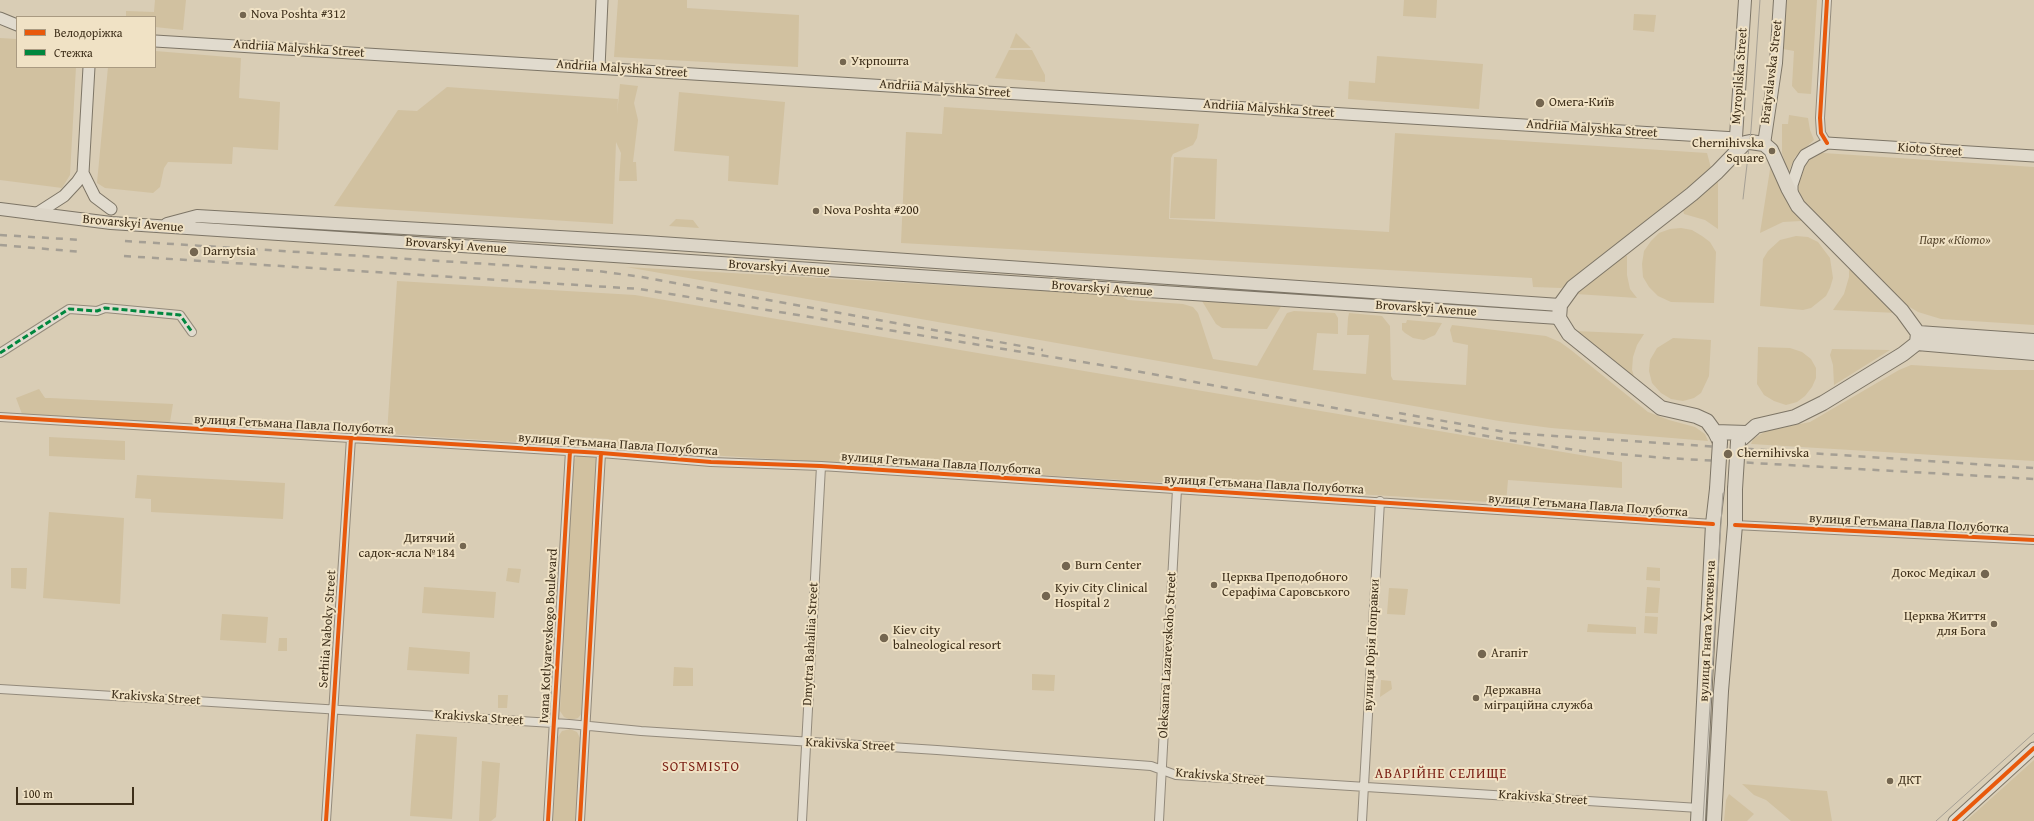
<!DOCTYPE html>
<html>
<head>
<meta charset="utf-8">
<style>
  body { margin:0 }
  #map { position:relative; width:2034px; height:821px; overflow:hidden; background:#d9cdb5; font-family:"Gentium Book Plus",serif }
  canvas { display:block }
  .legend { position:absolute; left:16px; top:16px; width:140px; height:52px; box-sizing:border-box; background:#f0e2c5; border:1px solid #a99a81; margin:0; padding:5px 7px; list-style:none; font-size:12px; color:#3e2f1a }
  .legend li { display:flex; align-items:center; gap:8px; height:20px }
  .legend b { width:20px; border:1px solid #a99a81 }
  .scale { position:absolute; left:16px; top:787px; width:118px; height:18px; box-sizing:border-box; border:2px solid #3e2f1a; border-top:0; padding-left:5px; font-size:12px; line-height:14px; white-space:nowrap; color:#3e2f1a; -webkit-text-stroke:3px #f0e2c5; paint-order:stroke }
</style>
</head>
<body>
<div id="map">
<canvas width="2034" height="821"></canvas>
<ul class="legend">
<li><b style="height:5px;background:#e8590c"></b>Велодоріжка</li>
<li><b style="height:5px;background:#00873e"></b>Стежка</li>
</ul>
<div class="scale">100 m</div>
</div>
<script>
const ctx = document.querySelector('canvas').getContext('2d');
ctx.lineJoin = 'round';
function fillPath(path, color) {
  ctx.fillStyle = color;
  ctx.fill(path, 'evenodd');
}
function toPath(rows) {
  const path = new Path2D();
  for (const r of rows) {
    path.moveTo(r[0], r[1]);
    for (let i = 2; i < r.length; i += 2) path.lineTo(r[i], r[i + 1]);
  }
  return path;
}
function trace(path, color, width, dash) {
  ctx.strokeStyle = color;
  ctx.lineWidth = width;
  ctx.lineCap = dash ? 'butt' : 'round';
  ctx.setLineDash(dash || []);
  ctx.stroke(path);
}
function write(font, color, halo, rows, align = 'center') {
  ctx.font = font + ' "Gentium Book Plus",serif';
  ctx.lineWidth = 4;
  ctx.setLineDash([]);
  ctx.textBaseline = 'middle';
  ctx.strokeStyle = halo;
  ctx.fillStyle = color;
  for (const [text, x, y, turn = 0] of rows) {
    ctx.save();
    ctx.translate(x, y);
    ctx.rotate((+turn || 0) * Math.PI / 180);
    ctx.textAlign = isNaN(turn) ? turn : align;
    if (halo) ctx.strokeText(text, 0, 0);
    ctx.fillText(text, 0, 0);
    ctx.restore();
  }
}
fillPath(toPath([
  [155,0,186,0,183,30,155,27,155,17,126,17,126,11,154,12],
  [618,0,687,0,687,8,799,15,798,67,614,57],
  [1404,0,1437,0,1436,18,1403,16],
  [1786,0,1817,0,1811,94,1798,93,1792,86,1794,51,1783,49],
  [1634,14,1656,15,1654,32,1633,30],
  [1016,33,1031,48,1010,48],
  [0,38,17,39,17,67,76,67,70,175,62,188,0,180],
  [1009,50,1032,50,1045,75,1045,82,995,78],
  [155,51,241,58,239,98,280,102,278,150,233,147,232,164,168,162,164,168,160,187,153,193,105,188,97,183,108,67,155,67],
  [1377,56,1483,64,1479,109,1348,99,1349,81,1375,83],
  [620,84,638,86,634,103,638,120,633,162,636,162,637,181,619,181,621,153,616,142,613,224,334,206,398,110,417,111,447,87,618,99,617,115],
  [679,92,785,102,778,185,728,181,729,156,674,151],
  [944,107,1199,124,1197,138,1193,145,1173,154,1171,158,1169,219,1389,232,1395,133,1707,153,1711,168,1708,173,1569,285,1561,288,1533,287,1532,278,901,243,906,132,942,134],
  [1789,115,1808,118,1810,130,1814,140,1795,157,1788,173,1782,153,1782,124,1788,124],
  [1823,153,2034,167,2034,325,1941,319,1918,312,1908,306,1808,208,1802,199,1798,188,1799,178,1802,169,1814,154],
  [1174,157,1217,159,1215,219,1170,218],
  [1771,163,1776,178,1788,202,1802,218,1801,221,1783,222,1760,233],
  [1718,181,1718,229,1705,220,1684,214,1683,210],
  [676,219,693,220,699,228,669,226],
  [1681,228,1692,230,1702,236,1710,242,1716,252,1714,303,1671,302,1658,296,1649,287,1643,277,1642,264,1644,251,1651,241,1659,233,1670,229],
  [1796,236,1808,237,1818,242,1830,258,1833,278,1830,288,1826,296,1811,308,1803,310,1760,306,1763,259,1768,251,1780,240],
  [1623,254,1627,256,1627,275,1630,289,1637,298,1576,294,1576,290],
  [626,267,1119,295,1128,300,1183,304,1193,307,1198,313,1213,359,1257,366,1287,313,1294,311,1335,313,1338,318,1338,334,1317,333,1313,370,1366,374,1369,335,1347,335,1348,318,1349,313,1382,316,1390,326,1391,376,1393,380,1466,385,1468,345,1453,342,1450,330,1452,325,1546,336,1560,342,1571,350,1648,412,1669,420,1695,427,1705,434,1708,441,1551,428,1499,421],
  [1853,268,1897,313,1833,310,1844,294,1849,277,1849,270],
  [397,281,635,295,1622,462,1622,488,1508,480,1506,503,608,449,609,439,564,436,563,445,387,434],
  [1202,301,1282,305,1267,329,1222,328,1216,324],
  [1407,320,1442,323,1435,335,1424,340,1413,338,1405,333,1402,330,1402,323,1406,323],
  [1575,331,1644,334,1637,345,1633,357,1632,370,1634,376,1631,379],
  [1673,338,1711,340,1709,376,1701,393,1694,398,1683,401,1671,399,1661,393,1652,383,1649,371,1650,360,1657,348],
  [1758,347,1790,348,1802,352,1811,359,1816,368,1816,378,1812,387,1805,396,1797,402,1786,405,1774,401,1764,395,1757,384],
  [1832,349,1890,350,1834,385,1833,365,1830,355],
  [1911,365,1996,370,2034,370,2034,461,1751,444,1753,439,1766,431,1810,422,1899,370],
  [39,389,45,398,50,398,173,404,170,422,167,423,22,414,16,398],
  [49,437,125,441,125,460,49,456],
  [578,455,593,456,597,460,583,712,578,718,571,720,564,717,560,711,573,461],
  [137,475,285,483,283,519,151,512,151,499,135,498],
  [49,512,124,518,120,604,43,598],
  [1647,567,1660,568,1660,581,1646,580],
  [11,568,27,568,26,589,11,588],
  [508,568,521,569,519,583,506,581],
  [424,587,496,592,494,618,422,613],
  [1647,587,1660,588,1658,613,1645,613],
  [1389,588,1408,589,1405,615,1387,614],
  [222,614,268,617,266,643,220,640],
  [1645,616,1658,617,1657,634,1644,633],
  [1588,624,1636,627,1636,634,1587,632],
  [279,638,287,638,287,651,278,651],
  [409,647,470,652,469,674,407,670],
  [674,667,693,668,693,686,673,686],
  [1032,674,1055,675,1054,691,1032,690],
  [1381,680,1391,681,1392,689,1380,697],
  [498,695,508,695,507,708,498,708],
  [570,729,577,732,580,738,575,821,553,821,558,737,562,731],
  [416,734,457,737,452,819,410,816],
  [2034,760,2034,821,1966,821],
  [482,761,500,763,496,817,491,821,479,821],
  [1742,784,1827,791,1832,821,1791,821,1766,800,1754,795],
  [1729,794,1754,814,1747,821,1724,821,1726,800]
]), '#d1c1a0');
const street = toPath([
  [1827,143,1821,133,1820,118,1827,0],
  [0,353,69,309,97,311,105,308,180,315,192,332],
  [0,417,601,453,711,462,821,466,1713,524],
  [1735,525,2034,540],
  [0,689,569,724,641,731,937,750,1151,766,1176,775,1699,808],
  [326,821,351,438],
  [548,821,570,451],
  [580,821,601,453],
  [802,821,821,466],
  [1159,821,1177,489],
  [1362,821,1380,501]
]);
const secondary = toPath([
  [0,18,17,25],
  [155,41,1736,138],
  [89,67,83,173,95,197,111,209],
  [599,68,602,0],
  [1792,196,1792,185,1799,164,1805,155,1827,143,2034,156],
  [36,214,64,196,77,182,83,173],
  [1954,821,2034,748]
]);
const primary = toPath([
  [1764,144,1776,63,1780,0],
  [1735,152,1745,0],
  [0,209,111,223,1559,318],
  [167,224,197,216,646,242,1560,305]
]);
const highway = toPath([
  [1918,333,2034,341],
  [1917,343,2034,353],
  [1715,432,1747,433],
  [1720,442,1715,432,1707,421,1696,416,1661,408,1569,334,1559,318,1560,305,1573,287,1692,194,1717,172,1745,143,1750,142,1764,144,1771,150,1788,188,1798,206,1902,311,1918,333,1917,343,1903,354,1823,403,1795,417,1756,426,1738,442],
  [1698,821,1713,524,1717,489],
  [1714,821,1721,691,1735,525,1735,489]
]);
trace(street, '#938a7b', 10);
trace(secondary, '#7d7566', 13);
trace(primary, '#7d7566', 14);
trace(highway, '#7d7566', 16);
trace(street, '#e1dbce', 8);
trace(secondary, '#e1dbce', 11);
trace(primary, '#dcd5c7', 12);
trace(highway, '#dcd5c7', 14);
trace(toPath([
  [1743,199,1751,130,1760,0],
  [1703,821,1726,441],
  [1936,821,2034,733]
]), '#a59f94', 1);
trace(toPath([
  [0,235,82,240],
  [125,241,598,271,642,277,1043,350],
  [0,245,82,252],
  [124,256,640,289,1125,369,1508,440,1582,451,1666,458,2034,479],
  [1399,413,1511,433,2034,468]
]), '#a59f94', 2.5, [7, 7]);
const highwayBridge = toPath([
  [1717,489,1720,442],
  [1735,489,1738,442]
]);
trace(highwayBridge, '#7d7566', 16, []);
trace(highwayBridge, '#dcd5c7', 14);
trace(toPath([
  [0,353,69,309,97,311,105,308,180,315,192,332]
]), '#00873e', 3, [6, 3]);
trace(toPath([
  [1827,143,1821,133,1820,118,1827,0],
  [0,417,601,453,711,462,821,466,1713,524],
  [1735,525,2034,540],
  [326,821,351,438],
  [548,821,570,451],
  [580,821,601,453],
  [1954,821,2034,748]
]), '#e8590c', 4);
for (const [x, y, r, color] of [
  [243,15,4,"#746650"],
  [843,62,4,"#746650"],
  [1540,103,5,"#746650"],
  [1772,151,4,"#746650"],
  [816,211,4,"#746650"],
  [194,252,5,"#746650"],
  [1728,454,5,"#746650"],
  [463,546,4,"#746650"],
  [1066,566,5,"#746650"],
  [1985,574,5,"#746650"],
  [1214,585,4,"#746650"],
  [1046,596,5,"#746650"],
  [1994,624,4,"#746650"],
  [884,638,5,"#746650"],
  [1482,654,5,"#746650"],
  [1476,698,4,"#746650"],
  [1890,781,4,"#746650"]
]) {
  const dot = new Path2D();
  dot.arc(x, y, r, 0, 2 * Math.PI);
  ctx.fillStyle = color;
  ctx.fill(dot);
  trace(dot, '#f0e2c5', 1.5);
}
write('13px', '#3e2f1a', '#f0e2c5', [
  ["Nova Poshta #312",251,15],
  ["Укрпошта",851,62],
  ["Омега-Київ",1549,103],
  ["Chernihivska",1764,144,"right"],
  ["Square",1764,159,"right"],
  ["Nova Poshta #200",824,211],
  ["Darnytsia",203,252],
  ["Chernihivska",1737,454],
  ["Дитячий",455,539,"right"],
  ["садок-ясла №184",455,554,"right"],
  ["Burn Center",1075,566],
  ["Докос Медікал",1976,574,"right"],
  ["Церква Преподобного",1222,578],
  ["Серафіма Саровського",1222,593],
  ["Kyiv City Clinical",1055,589],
  ["Hospital 2",1055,604],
  ["Церква Життя",1986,617,"right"],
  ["для Бога",1986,632,"right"],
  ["Kiev city",893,631],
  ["balneological resort",893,646],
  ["Агапіт",1491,654],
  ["Державна",1484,691],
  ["міграційна служба",1484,706],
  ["ДКТ",1898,781]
], 'left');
write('13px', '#3e2f1a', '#f0e2c5', [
  ["Andriia Malyshka Street",299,49,4],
  ["Andriia Malyshka Street",622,69,4],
  ["Bratyslavska Street",1772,72,-83],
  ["Myropilska Street",1740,76,-86],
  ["Andriia Malyshka Street",945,89,4],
  ["Andriia Malyshka Street",1269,109,4],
  ["Andriia Malyshka Street",1592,129,4],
  ["Kioto Street",1930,150,4],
  ["Brovarskyi Avenue",133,224,5],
  ["Brovarskyi Avenue",456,246,4],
  ["Brovarskyi Avenue",779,268,4],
  ["Brovarskyi Avenue",1102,289,4],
  ["Brovarskyi Avenue",1426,309,4],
  ["вулиця Гетьмана Павла Полуботка",294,425,3],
  ["вулиця Гетьмана Павла Полуботка",618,445,4],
  ["вулиця Гетьмана Павла Полуботка",941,464,4],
  ["вулиця Гетьмана Павла Полуботка",1264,485,3],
  ["вулиця Гетьмана Павла Полуботка",1588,506,4],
  ["вулиця Гетьмана Павла Полуботка",1909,524,3],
  ["Serhiia Naboky Street",328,629,-86],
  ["вулиця Гната Хоткевича",1708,631,-87],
  ["Ivana Kotlyarevskogo Boulevard",549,636,-87],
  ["Dmytra Bahaliia Street",811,644,-87],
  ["вулиця Юрія Поправки",1372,645,-87],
  ["Oleksanra Lazarevskoho Street",1168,655,-87],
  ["Krakivska Street",156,698,4],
  ["Krakivska Street",479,718,4],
  ["Krakivska Street",850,745,3],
  ["Krakivska Street",1220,777,5],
  ["Krakivska Street",1543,798,4]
]);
write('italic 13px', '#5a4a31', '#f0e2c5', [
  ["Парк «Кіото»",1955,241]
]);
ctx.letterSpacing = '1px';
write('14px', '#7a1f14', '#f0e2c5', [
  ["SOTSMISTO",701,767],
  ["АВАРІЙНЕ СЕЛИЩЕ",1441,774]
]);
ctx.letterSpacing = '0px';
</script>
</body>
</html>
